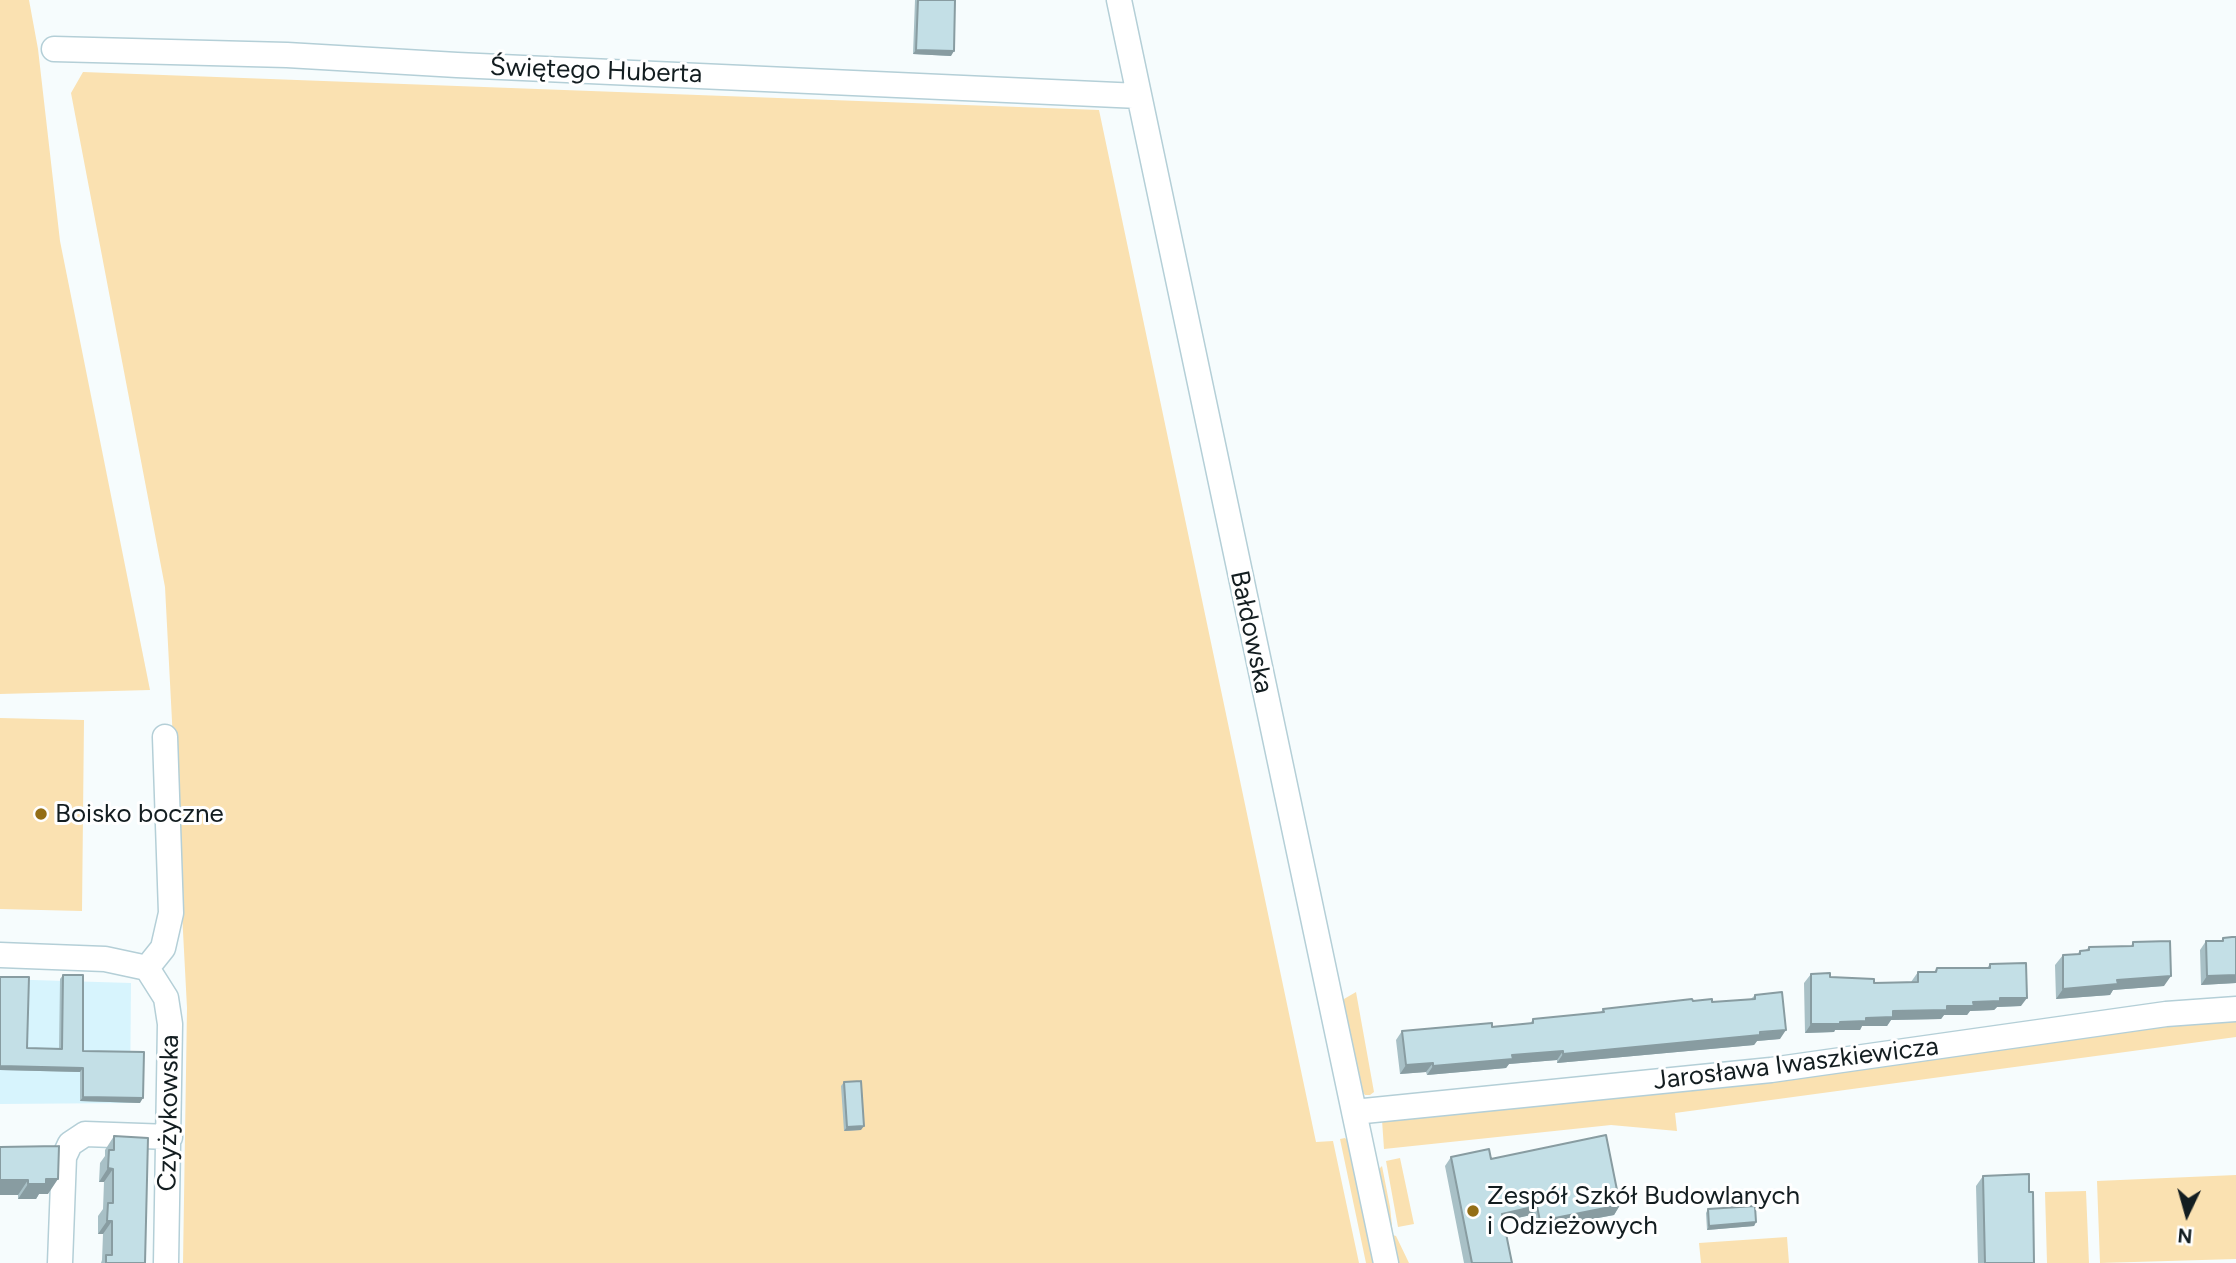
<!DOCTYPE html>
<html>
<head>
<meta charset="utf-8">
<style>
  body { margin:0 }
  #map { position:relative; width:2236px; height:1263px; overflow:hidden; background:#f6fcfd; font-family:Figtree,sans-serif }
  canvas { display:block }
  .north { position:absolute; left:2152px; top:1179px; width:70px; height:70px; -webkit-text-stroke:5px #fff; paint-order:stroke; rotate:185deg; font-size:19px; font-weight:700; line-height:28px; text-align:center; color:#131d20 }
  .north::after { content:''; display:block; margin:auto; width:24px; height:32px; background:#131d20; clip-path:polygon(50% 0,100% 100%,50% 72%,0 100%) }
</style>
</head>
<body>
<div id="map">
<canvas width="2236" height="1263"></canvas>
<div class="north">N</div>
</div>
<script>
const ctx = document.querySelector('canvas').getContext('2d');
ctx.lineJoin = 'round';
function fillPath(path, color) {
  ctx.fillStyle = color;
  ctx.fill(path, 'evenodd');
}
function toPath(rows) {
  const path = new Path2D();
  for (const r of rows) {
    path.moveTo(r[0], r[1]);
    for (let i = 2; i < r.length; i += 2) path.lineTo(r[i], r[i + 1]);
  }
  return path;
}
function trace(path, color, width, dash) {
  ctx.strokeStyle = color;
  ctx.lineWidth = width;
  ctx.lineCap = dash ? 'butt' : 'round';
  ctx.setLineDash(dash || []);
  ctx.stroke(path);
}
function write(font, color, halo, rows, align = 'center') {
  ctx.font = font + ' Figtree,sans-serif';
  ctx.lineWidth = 6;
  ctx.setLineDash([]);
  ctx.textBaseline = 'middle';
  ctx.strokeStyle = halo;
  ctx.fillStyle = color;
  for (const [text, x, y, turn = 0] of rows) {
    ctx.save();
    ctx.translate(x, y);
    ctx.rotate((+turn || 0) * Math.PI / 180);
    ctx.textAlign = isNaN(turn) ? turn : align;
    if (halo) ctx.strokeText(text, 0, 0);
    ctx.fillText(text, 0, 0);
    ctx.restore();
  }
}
fillPath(toPath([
  [0,979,131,983,130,1103,0,1104]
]), '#d7f4fd');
fillPath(toPath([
  [0,0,29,0,38,49,60,241,150,690,0,694],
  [83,72,1099,110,1316,1142,1333,1141,1359,1263,183,1263,187,1008,165,587,71,93],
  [0,718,84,720,82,911,0,909],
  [1356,992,1374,1092,1370,1095,1365,1095,1361,1090,1342,1005,1344,999],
  [2236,1019,2236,1037,1675,1113,1677,1131,1611,1125,1384,1149,1382,1120,2090,1034],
  [1345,1138,1348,1141,1374,1263,1366,1263,1340,1139],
  [1400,1158,1414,1224,1398,1227,1386,1161],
  [1382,1166,1390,1207,1393,1235,1396,1236,1409,1263,1397,1263,1379,1169],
  [2236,1175,2236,1259,2100,1263,2097,1181],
  [2086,1191,2089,1263,2047,1263,2045,1192],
  [1787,1237,1789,1263,1701,1263,1699,1243]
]), '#fae1b1');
const minor = toPath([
  [1119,0,1386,1263],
  [54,49,287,55,457,65,1139,96],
  [0,955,105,959,147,968],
  [147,968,166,998,170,1024,166,1263],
  [147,968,163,948,171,913,165,737],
  [1354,1112,1771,1070,2166,1014,2236,1009],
  [60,1263,64,1157,70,1144,85,1134,170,1137]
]);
trace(minor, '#b4cfd7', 27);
trace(minor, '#fff', 24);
fillPath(toPath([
  [915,0,955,0,951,56,913,54],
  [2236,937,2236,983,2201,985,2200,950,2206,941,2221,941,2223,938],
  [2133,942,2164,986,2113,990,2110,995,2056,999,2055,965,2063,955,2077,954,2080,951,2086,950,2089,947,2131,946],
  [1990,964,2021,1006,1997,1007,1994,1010,1970,1011,1967,1015,1944,1015,1941,1019,1891,1020,1887,1026,1862,1026,1860,1030,1835,1030,1834,1032,1805,1033,1804,983,1811,974,1874,983,1911,982,1918,972,1934,972,1937,968,1987,968],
  [63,975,83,1051,140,1103,80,1101,80,1072,0,1070,0,977,27,1048,59,1049,60,979],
  [1755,995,1780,1039,1757,1041,1754,1045,1557,1063,1557,1060,1509,1064,1506,1068,1427,1075,1426,1072,1400,1074,1396,1040,1402,1031,1530,1024,1533,1019,1601,1012,1603,1009,1693,1001,1712,1002,1751,999],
  [844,1082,861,1130,844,1131,841,1086],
  [114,1136,145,1263,101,1263,102,1260,103,1234,98,1234,98,1216,103,1209,104,1182,99,1182,100,1163,105,1156,105,1150],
  [0,1147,48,1194,39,1194,36,1199,18,1199,18,1195],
  [1451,1157,1491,1159,1620,1205,1614,1215,1534,1230,1531,1215,1503,1221,1512,1263,1464,1263,1445,1166],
  [1983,1176,2029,1192,2034,1263,1978,1263,1976,1186],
  [1708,1209,1756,1222,1754,1226,1707,1230,1706,1213]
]), '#a8c0c6');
fillPath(toPath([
  [916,50,954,51,951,56,913,54],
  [2236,975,2236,983,2201,985,2207,976],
  [2171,976,2164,986,2113,990,2110,995,2056,999,2063,989,2117,980],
  [2000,998,2027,998,2021,1006,1997,1007,1994,1010,1970,1011,1967,1015,1944,1015,1941,1019,1891,1020,1887,1026,1862,1026,1860,1030,1835,1030,1834,1032,1805,1033,1811,1024,1840,1022,1866,1018,1893,1011,1947,1006],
  [1786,1030,1780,1039,1757,1041,1754,1045,1557,1063,1563,1054],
  [1563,1051,1557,1060,1509,1064,1506,1068,1427,1075,1433,1066,1512,1055],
  [1433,1063,1426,1072,1400,1074,1406,1065],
  [0,1066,83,1068,80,1072,0,1070],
  [83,1097,143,1098,140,1103,80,1101],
  [864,1126,861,1130,844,1131,847,1127],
  [108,1168,113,1169,104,1182,99,1182],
  [46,1179,58,1179,48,1194,39,1194,36,1199,18,1199,28,1184],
  [0,1180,28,1180,18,1195,0,1195],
  [1620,1205,1614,1215,1534,1230,1540,1221],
  [1537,1206,1531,1215,1495,1223,1502,1214],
  [107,1221,112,1221,103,1234,98,1234],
  [1756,1222,1754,1226,1707,1230,1709,1226]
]), '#889ca1');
const building = toPath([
  [918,0,955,0,954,51,916,50,918,0],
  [2232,937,2236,937,2236,975,2207,976,2206,941,2223,941,2223,938,2232,937],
  [2170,941,2171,976,2117,980,2118,984,2063,989,2063,955,2080,954,2080,951,2089,950,2089,947,2133,946,2133,942,2170,941],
  [2026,963,2027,998,2000,998,2000,1001,1973,1002,1974,1006,1947,1006,1947,1010,1893,1011,1893,1017,1866,1018,1866,1021,1840,1022,1840,1024,1811,1024,1811,974,1830,973,1830,977,1874,979,1874,983,1918,982,1918,972,1936,972,1937,968,1990,968,1990,964,2026,963],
  [63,975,83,975,83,1051,144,1052,143,1098,83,1097,83,1068,0,1066,0,977,29,977,27,1048,62,1049,63,975],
  [1782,992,1786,1030,1760,1032,1760,1035,1563,1054,1563,1051,1512,1055,1513,1059,1433,1066,1433,1063,1406,1065,1402,1031,1492,1023,1492,1027,1533,1023,1533,1019,1604,1012,1603,1009,1692,999,1693,1001,1712,999,1712,1002,1755,999,1755,995,1782,992],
  [861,1081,864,1126,847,1127,844,1082,861,1081],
  [1606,1135,1620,1205,1540,1221,1537,1206,1502,1214,1512,1263,1472,1263,1451,1157,1489,1149,1491,1159,1606,1135],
  [114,1136,148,1138,145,1263,106,1263,106,1255,112,1255,112,1221,107,1221,108,1203,113,1203,113,1169,108,1168,109,1150,114,1150,114,1136],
  [59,1146,58,1179,46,1179,46,1184,28,1184,28,1180,0,1180,0,1147,59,1146],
  [2029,1174,2029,1192,2033,1192,2034,1263,1985,1263,1983,1176,2029,1174],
  [1755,1206,1756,1222,1709,1226,1708,1209,1755,1206]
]);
fillPath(building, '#c3dfe6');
trace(building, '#889ca1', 2);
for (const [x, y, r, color] of [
  [41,814,7,"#936e16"],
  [1473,1211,7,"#936e16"]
]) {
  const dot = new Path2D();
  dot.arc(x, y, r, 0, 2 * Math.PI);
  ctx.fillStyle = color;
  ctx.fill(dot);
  trace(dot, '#fff', 2.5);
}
write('26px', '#131d20', '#fff', [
  ["Świętego Huberta",596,71,2],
  ["Bałdowska",1251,632,78],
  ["Jarosława Iwaszkiewicza",1796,1064,-7],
  ["Czyżykowska",169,1113,-89]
]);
write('26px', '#131d20', '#fff', [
  ["Boisko boczne",55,814],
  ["Zespół Szkół Budowlanych",1487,1196],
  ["i Odzieżowych",1487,1226]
], 'left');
</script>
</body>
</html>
